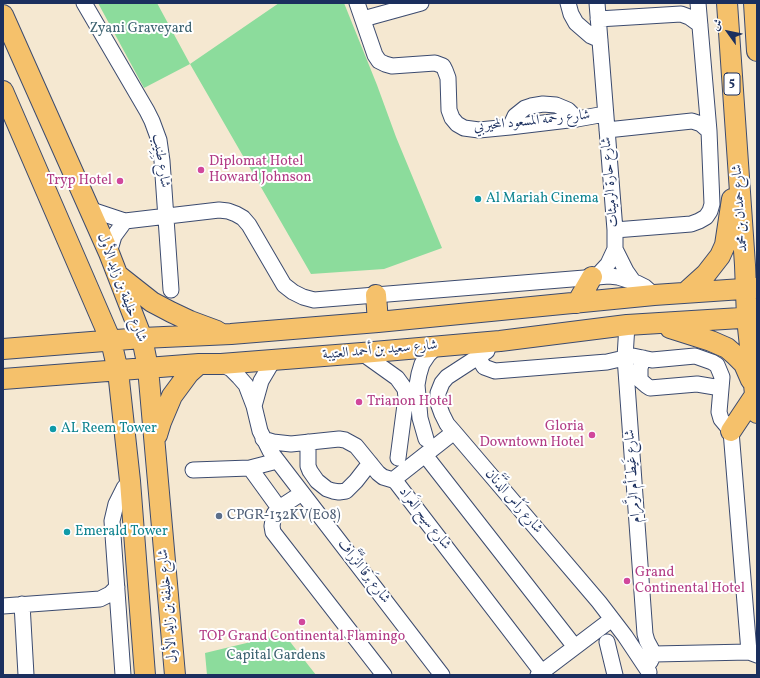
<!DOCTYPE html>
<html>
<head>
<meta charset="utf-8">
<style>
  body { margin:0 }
  #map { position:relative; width:760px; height:678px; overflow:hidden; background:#f5e8d1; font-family:Vollkorn,Amiri,serif }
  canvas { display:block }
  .frame { position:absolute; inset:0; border:4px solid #1b2f5e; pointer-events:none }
  .north { position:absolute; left:708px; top:12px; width:40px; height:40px; -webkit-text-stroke:3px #fff; paint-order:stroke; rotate:303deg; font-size:11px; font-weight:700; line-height:16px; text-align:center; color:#1b2f5e }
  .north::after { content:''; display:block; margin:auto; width:14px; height:18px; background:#1b2f5e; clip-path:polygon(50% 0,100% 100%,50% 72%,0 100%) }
</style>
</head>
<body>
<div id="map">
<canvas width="760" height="678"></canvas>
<div class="frame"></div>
<div class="north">ش</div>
</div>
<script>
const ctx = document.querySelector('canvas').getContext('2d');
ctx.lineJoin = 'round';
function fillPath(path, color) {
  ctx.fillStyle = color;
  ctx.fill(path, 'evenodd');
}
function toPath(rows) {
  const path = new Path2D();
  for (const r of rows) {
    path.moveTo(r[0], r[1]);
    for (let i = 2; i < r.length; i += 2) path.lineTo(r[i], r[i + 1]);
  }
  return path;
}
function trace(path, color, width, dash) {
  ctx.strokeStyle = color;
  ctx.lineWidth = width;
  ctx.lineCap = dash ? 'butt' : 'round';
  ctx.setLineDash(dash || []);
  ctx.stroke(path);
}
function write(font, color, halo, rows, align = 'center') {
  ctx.font = font + ' Vollkorn,Amiri,serif';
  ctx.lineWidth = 4;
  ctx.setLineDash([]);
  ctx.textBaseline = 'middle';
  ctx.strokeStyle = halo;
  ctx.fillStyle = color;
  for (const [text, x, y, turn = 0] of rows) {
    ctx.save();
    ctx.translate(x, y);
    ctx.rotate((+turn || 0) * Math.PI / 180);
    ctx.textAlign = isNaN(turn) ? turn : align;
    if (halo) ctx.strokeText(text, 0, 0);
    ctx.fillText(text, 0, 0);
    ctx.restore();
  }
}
fillPath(toPath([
  [98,3,157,3,190,64,279,3,344,3,377,85,396,137,442,248,384,269,311,274,190,64,144,88],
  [284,634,316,675,207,675,205,653]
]), '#8cdc9c');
const minor = toPath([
  [84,3,147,111,152,121,159,140,162,161,171,290],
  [357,3,375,55,379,61,385,64,392,66,435,63,443,66,445,70,448,78,449,110,452,118,457,124,464,128,479,130,510,127,577,119,605,114],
  [568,3,571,14,576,23,591,36,600,40],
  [363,19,421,3],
  [598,19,681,14,689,17,700,25],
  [510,127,515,116,525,108,531,106,543,104,556,105,568,110,577,119],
  [607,130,692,121,701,124,709,131],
  [89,209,125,221,219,210,228,211,236,214,243,218,249,225,284,285,293,292,303,297,314,300,609,276,618,277,637,283,645,287,654,295],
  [615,230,691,224,699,221,706,217,710,211,712,204,709,131,698,3],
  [615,249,626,271,633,281],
  [109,253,114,236,125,221],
  [596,277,608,264,615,249,615,230,597,3],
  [627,325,625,357,645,634,647,641,654,654],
  [487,351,447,377,442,383,438,393,438,403,442,414,447,424,454,432,599,602,625,636,649,672],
  [362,353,397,378,405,389,406,397,398,458],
  [478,357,484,367,495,371,607,362,633,356,652,360,695,356,712,362,717,365,722,377,719,412,721,419,731,431,749,652],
  [643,358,640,368,640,380,647,386,650,388,697,384,721,388],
  [221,364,231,369,239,377,246,385,254,406,260,431,270,451,442,675],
  [254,406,261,381,274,359],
  [263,439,273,442,291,444,339,439,345,440,356,446,378,473,383,477,393,480,396,482,544,675],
  [426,439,420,418,417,385,419,374,422,364,428,355,436,347],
  [308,442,308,466,310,471,317,481,327,489,333,491,339,492,346,491,356,481,370,463],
  [425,455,575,647],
  [250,468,279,508],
  [193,470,250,468,277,461],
  [393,480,454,432],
  [302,493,279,508,274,514,272,526,273,532,384,675],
  [22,604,26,675],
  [3,606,100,599,110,594,117,587],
  [607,642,615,675],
  [650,662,654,654,749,652,757,655],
  [123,675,112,521,116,504,124,488,130,481],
  [538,675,612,619]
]);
const major = toPath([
  [727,3,745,265,747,318,757,413],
  [754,3,757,51],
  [3,15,109,253,142,338,148,368,175,675],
  [3,91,111,341,118,371,130,481,145,675],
  [119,276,152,302,171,312,190,321,217,331],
  [685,293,706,274,720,256,725,245,732,199],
  [376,295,378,322],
  [577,303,592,277],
  [670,328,711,341,727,348,735,355,744,364,751,380],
  [3,349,142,338,231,334,378,322,654,295,757,288],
  [3,379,199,364,221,364,362,353,500,341,627,325,757,317],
  [731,431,755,395],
  [157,435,161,422,172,396,189,373,199,364]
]);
trace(minor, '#3c4b6f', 17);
trace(major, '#3c4b6f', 22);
trace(minor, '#fff', 15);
trace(major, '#f5c16b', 20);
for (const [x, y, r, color] of [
  [201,170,4,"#d1479c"],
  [120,181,4,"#d1479c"],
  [478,199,4,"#0f9aa8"],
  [359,402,4,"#d1479c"],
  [53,429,4,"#0f9aa8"],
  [592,435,4,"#d1479c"],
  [219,516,4,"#5c6f8a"],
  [67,532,4,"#0f9aa8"],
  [627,581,4,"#d1479c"],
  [302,622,4,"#d1479c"]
]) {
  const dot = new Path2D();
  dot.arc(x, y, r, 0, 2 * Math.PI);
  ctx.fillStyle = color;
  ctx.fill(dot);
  trace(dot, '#fff', 1.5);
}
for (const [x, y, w] of [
  [732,84,16]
]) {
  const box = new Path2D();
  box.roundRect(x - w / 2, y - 11, w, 22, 3);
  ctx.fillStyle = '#fff';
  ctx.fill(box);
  trace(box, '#1b2f5e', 1);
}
write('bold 13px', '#1b2f5e', null, [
  ["5",732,84]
]);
write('14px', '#3d6371', '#fff', [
  ["Zyani Graveyard",141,29],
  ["Capital Gardens",276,656]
]);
write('14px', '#1b2f5e', '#fff', [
  ["شارع رحمه المسعود المحيربي",532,122,-6],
  ["شارع طِنِيب",160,161,81],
  ["شارع حارة الرميثات",611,182,-95],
  ["شارع حمدان بن محمد",741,208,-94],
  ["شارع خليفة بن زايد الأول",121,288,69],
  ["شارع سعيد بن أحمد العتيبة",380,351,-5],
  ["شارع غَيط أم الرَّمرام",634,476,-94],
  ["شارع رَأس الدَّنَّان",513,502,49],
  ["شارع سيح العَراد",424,519,52],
  ["شارع بَرقا الزَّرَّاف",363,572,52],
  ["شارع خليفة بن زايد الأول",169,606,-95]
]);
write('14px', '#b23c85', '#fff', [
  ["Diplomat Hotel",209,162],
  ["Howard Johnson",209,178],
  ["Tryp Hotel",112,181,"right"],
  ["Trianon Hotel",367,402],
  ["Gloria",584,427,"right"],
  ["Downtown Hotel",584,443,"right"],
  ["Grand",635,573],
  ["Continental Hotel",635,589],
  ["TOP Grand Continental Flamingo",302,637,"center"]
], 'left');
write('14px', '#0d838f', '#fff', [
  ["Al Mariah Cinema",486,199],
  ["AL Reem Tower",61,429],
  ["Emerald Tower",75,532]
], 'left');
write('14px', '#4e5e75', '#fff', [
  ["CPGR-132KV(E08)",227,516]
], 'left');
</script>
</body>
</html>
